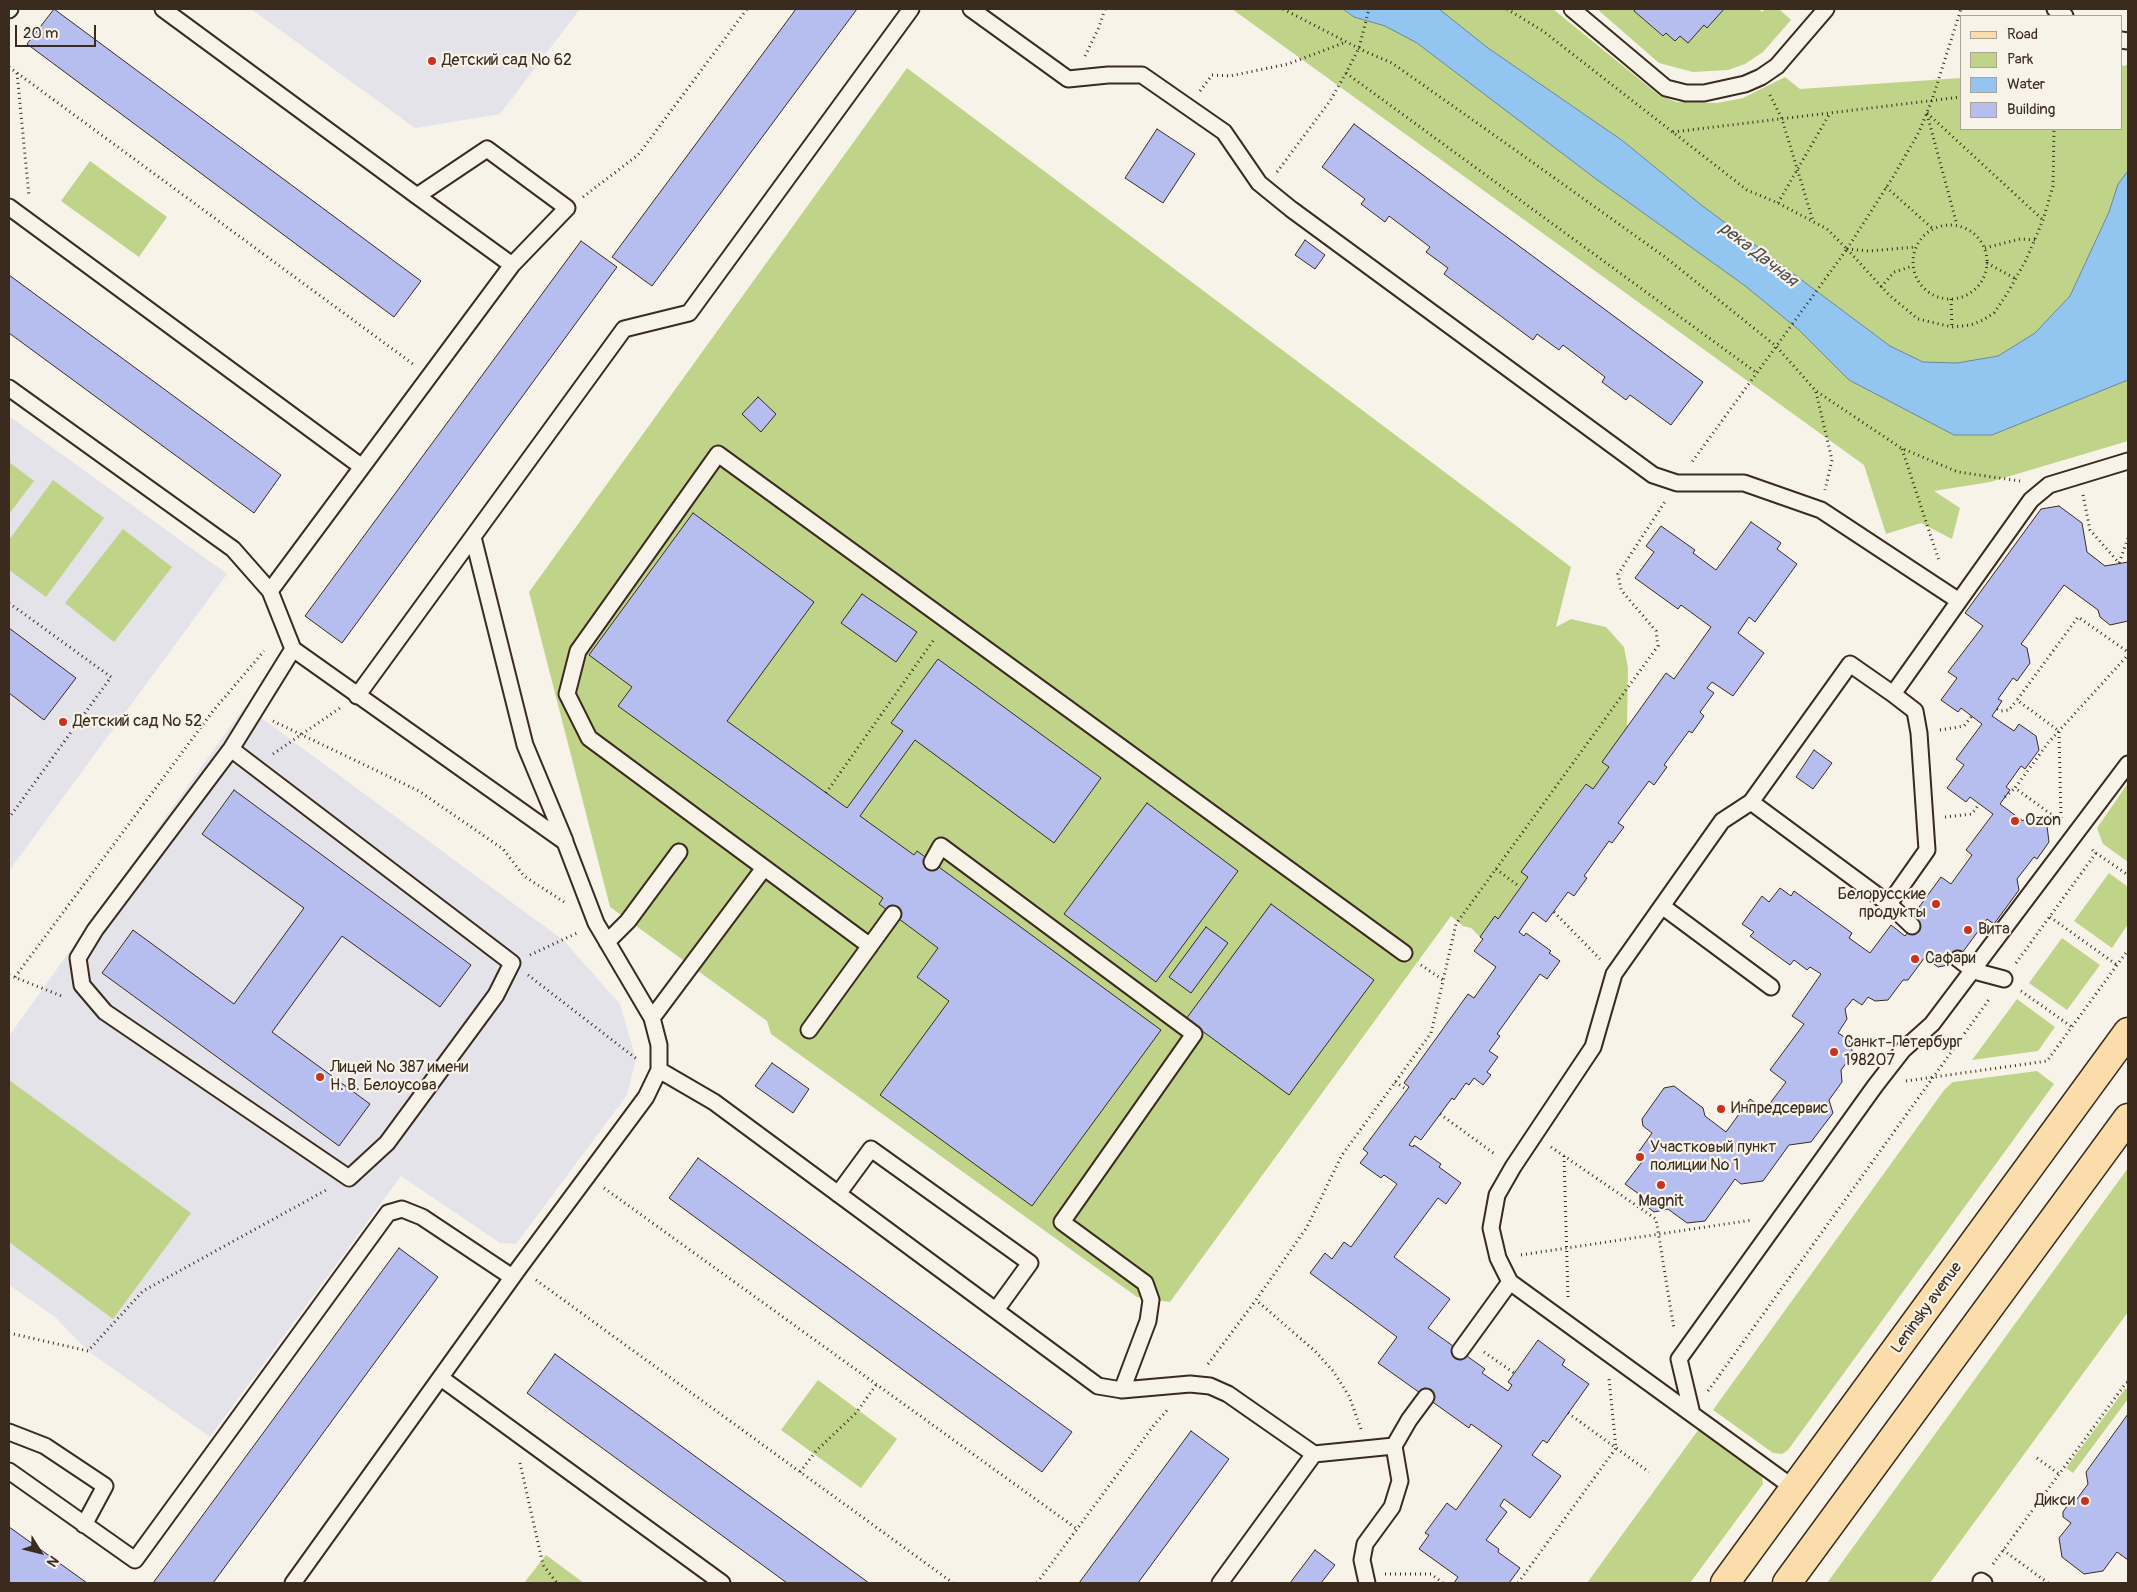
<!DOCTYPE html>
<html>
<head>
<meta charset="utf-8">
<style>
  body { margin:0 }
  #map { position:relative; width:2137px; height:1592px; overflow:hidden; background:#f7f3e8; font-family:Pangolin,sans-serif }
  canvas { display:block }
  .frame { position:absolute; inset:0; border:10px solid #3b2a1e; pointer-events:none }
  .legend { position:absolute; left:1960px; top:15px; width:162px; height:115px; box-sizing:border-box; background:#f7f3e8; border:1px solid #aca397; margin:0; padding:6px 9px; list-style:none; font-size:15px; color:#3b2a1e }
  .legend li { display:flex; align-items:center; gap:10px; height:25px }
  .legend b { width:25px; border:1px solid #aca397 }
  .north { position:absolute; left:15px; top:1527px; width:50px; height:50px; -webkit-text-stroke:4px #f7f3e8; paint-order:stroke; rotate:126deg; font-size:14px; font-weight:700; line-height:20px; text-align:center; color:#3b2a1e }
  .north::after { content:''; display:block; margin:auto; width:18px; height:22px; background:#3b2a1e; clip-path:polygon(50% 0,100% 100%,50% 72%,0 100%) }
  .scale { position:absolute; left:15px; top:25px; width:81px; height:22px; box-sizing:border-box; border:2px solid #3b2a1e; border-top:0; padding-left:6px; font-size:15px; line-height:18px; white-space:nowrap; color:#3b2a1e; -webkit-text-stroke:4px #f7f3e8; paint-order:stroke }
</style>
</head>
<body>
<div id="map">
<canvas width="2137" height="1592"></canvas>
<div class="frame"></div>
<ul class="legend">
<li><b style="height:6px;background:#fbddab"></b>Road</li>
<li><b style="height:14px;background:#c0d489"></b>Park</li>
<li><b style="height:14px;background:#92c5ef"></b>Water</li>
<li><b style="height:14px;background:#b6beef"></b>Building</li>
</ul>
<div class="north">N</div>
<div class="scale">20 m</div>
</div>
<script>
const ctx = document.querySelector('canvas').getContext('2d');
ctx.lineJoin = 'round';
function fillPath(path, color) {
  ctx.fillStyle = color;
  ctx.fill(path, 'evenodd');
}
function toPath(rows) {
  const path = new Path2D();
  for (const r of rows) {
    if (r.length === 3) {
      path.moveTo(r[0] + r[2], r[1]);
      path.arc(r[0], r[1], r[2], 0, 2 * Math.PI);
      continue;
    }
    path.moveTo(r[0], r[1]);
    for (let i = 2; i < r.length; i += 2) path.lineTo(r[i], r[i + 1]);
  }
  return path;
}
function trace(path, color, width, dash) {
  ctx.strokeStyle = color;
  ctx.lineWidth = width;
  ctx.lineCap = dash ? 'butt' : 'round';
  ctx.setLineDash(dash || []);
  ctx.stroke(path);
}
function write(font, color, halo, rows, align = 'center') {
  ctx.font = font + ' Pangolin,sans-serif';
  ctx.lineWidth = 4.5;
  ctx.setLineDash([]);
  ctx.textBaseline = 'middle';
  ctx.strokeStyle = halo;
  ctx.fillStyle = color;
  for (const [text, x, y, turn = 0] of rows) {
    ctx.save();
    ctx.translate(x, y);
    ctx.rotate((+turn || 0) * Math.PI / 180);
    ctx.textAlign = isNaN(turn) ? turn : align;
    if (halo) ctx.strokeText(text, 0, 0);
    ctx.fillText(text, 0, 0);
    ctx.restore();
  }
}
fillPath(toPath([
  [251,9,580,9,500,114,415,128],
  [9,416,227,574,9,871],
  [245,706,563,940,620,1004,636,1059,627,1095,516,1244,500,1243,401,1176,210,1437,88,1351,55,1317,9,1285,9,1036]
]), '#e4e3ea');
fillPath(toPath([
  [1232,9,1553,9,1660,96,1677,102,1717,103,1743,98,1785,77,1800,89,1961,78,1961,129,2121,129,2121,66,2128,65,2128,441,1990,482,1934,491,1960,508,1952,539,1921,523,1886,534,1864,465],
  [1597,9,1635,9,1634,11,1662,36,1666,33,1675,41,1680,36,1704,25,1707,28,1724,9,1759,9,1762,12,1765,9,1779,9,1791,20,1763,52,1745,64,1728,70,1693,72,1659,63],
  [907,68,1571,567,1556,627,1571,619,1606,627,1624,647,1628,668,1627,727,1603,762,1609,767,1593,789,1585,784,1522,872,1528,877,1498,919,1495,917,1480,937,1471,928,1463,926,1451,916,1170,1302,1137,1297,771,1034,767,1021,610,907,529,592],
  [90,161,167,217,139,257,61,201],
  [9,462,34,481,9,514],
  [53,480,104,518,46,597,9,570,9,540],
  [123,529,172,567,114,642,65,603],
  [2128,783,2128,862,2103,844,2097,828],
  [2109,873,2128,887,2128,924,2112,948,2074,921],
  [2062,938,2100,965,2067,1010,2029,983],
  [2017,999,2055,1027,2038,1051,1972,1060],
  [2037,1071,2054,1084,1788,1450,1782,1454,1773,1453,1713,1410,1945,1089,1953,1082],
  [9,1080,191,1213,113,1319,9,1242],
  [2128,1168,2128,1312,1930,1583,1827,1583],
  [818,1380,897,1439,861,1488,781,1430],
  [2125,1389,2128,1389,2128,1399,2073,1473,2066,1468],
  [1699,1429,1758,1471,1762,1477,1763,1484,1690,1583,1587,1583],
  [546,1555,584,1583,524,1583]
]), '#c0d489');
const water = toPath([
  [1343,9,1439,9,1488,48,1623,141,1700,204,1890,346,1923,362,1957,363,1998,356,2035,333,2070,296,2109,212,2118,184,2128,171,2128,380,1992,435,1954,435,1849,380,1799,330,1744,285,1596,179,1417,43,1385,26,1354,17,1343,9]
]);
fillPath(water, '#92c5ef');
trace(water, '#6f879b', 1);
const building = toPath([
  [54,9,421,281,394,317,27,44,54,9],
  [796,9,857,9,652,286,612,257,796,9],
  [1635,9,1724,9,1707,28,1704,25,1688,43,1680,36,1675,41,1666,33,1663,36,1634,11,1635,9],
  [1354,124,1703,382,1671,425,1630,395,1626,400,1602,382,1605,377,1563,345,1559,350,1537,334,1533,340,1444,274,1448,268,1426,252,1430,247,1389,216,1385,222,1361,204,1365,199,1322,167,1354,124],
  [1157,129,1195,154,1163,203,1125,178,1157,129],
  [1305,240,1325,255,1315,269,1295,255,1305,240],
  [581,241,617,267,342,643,305,616,581,241],
  [9,275,281,475,254,513,9,333,9,275],
  [758,397,776,414,761,432,742,414,758,397],
  [2059,506,2082,523,2087,552,2105,566,2128,562,2128,621,2110,625,2100,617,2098,610,2064,585,2021,644,2027,648,2030,663,2017,681,2013,678,1998,699,2002,701,1992,716,2014,731,2019,724,2036,736,2039,750,2025,769,2021,766,2006,787,2010,790,2000,804,2023,821,2029,813,2047,826,2049,842,2037,859,2034,857,2017,879,2019,890,1994,924,1987,919,1954,964,1938,967,1925,957,1908,980,1903,980,1888,1000,1875,1001,1868,997,1862,1005,1853,999,1845,1009,1847,1019,1838,1033,1849,1040,1853,1054,1841,1070,1842,1082,1829,1100,1833,1113,1811,1142,1789,1145,1763,1181,1741,1184,1735,1179,1705,1221,1687,1223,1668,1209,1654,1212,1640,1201,1643,1197,1625,1184,1642,1162,1635,1157,1652,1133,1643,1126,1642,1119,1664,1088,1674,1086,1703,1108,1705,1116,1726,1132,1750,1099,1765,1110,1786,1082,1770,1070,1804,1024,1792,1016,1821,974,1810,967,1807,970,1794,960,1790,965,1750,936,1754,932,1742,924,1762,896,1769,902,1780,888,1791,896,1794,891,1852,933,1849,938,1870,953,1891,925,1905,936,1919,917,1914,914,1941,877,1951,884,1972,855,1966,850,1993,814,1970,797,1966,802,1947,788,1964,765,1956,759,1982,724,1961,708,1958,712,1941,700,1957,678,1948,672,1983,626,1965,613,2041,509,2059,506],
  [693,513,814,602,727,721,847,808,903,731,891,723,938,659,1101,778,1054,843,915,740,860,816,914,855,917,851,1161,1030,1032,1206,880,1095,949,1001,917,977,938,948,879,904,883,898,618,706,632,687,589,655,693,513],
  [1751,522,1781,543,1777,549,1797,564,1755,622,1749,617,1738,633,1764,653,1733,696,1712,682,1707,688,1714,693,1700,712,1704,716,1692,733,1689,731,1664,765,1667,767,1654,785,1649,781,1618,823,1624,827,1612,843,1609,841,1597,858,1584,876,1587,878,1574,896,1568,892,1546,922,1533,912,1519,932,1524,936,1526,933,1551,951,1549,953,1560,961,1547,979,1540,974,1497,1034,1500,1036,1489,1051,1498,1057,1487,1072,1491,1075,1483,1085,1474,1078,1469,1085,1466,1083,1454,1100,1452,1098,1421,1140,1415,1136,1409,1145,1413,1147,1414,1145,1441,1164,1439,1167,1461,1183,1446,1204,1438,1198,1394,1257,1450,1299,1428,1328,1485,1369,1482,1373,1508,1391,1512,1385,1508,1382,1538,1340,1565,1360,1562,1365,1589,1384,1547,1443,1543,1440,1532,1455,1561,1476,1530,1518,1504,1499,1500,1506,1507,1512,1486,1540,1499,1549,1498,1552,1520,1568,1509,1583,1454,1583,1458,1577,1419,1549,1429,1535,1425,1533,1447,1503,1456,1510,1502,1446,1471,1424,1469,1428,1378,1363,1397,1337,1310,1273,1325,1253,1332,1259,1344,1242,1351,1247,1397,1184,1384,1175,1381,1178,1360,1163,1368,1153,1363,1149,1409,1087,1404,1083,1468,994,1474,998,1496,967,1474,951,1483,939,1480,937,1495,916,1498,919,1528,877,1521,872,1586,784,1593,789,1609,767,1602,762,1666,673,1674,679,1711,627,1681,605,1678,609,1635,578,1654,552,1646,546,1661,526,1695,550,1693,553,1716,570,1751,522],
  [862,594,917,632,896,662,841,623,862,594],
  [9,628,76,678,44,720,9,693,9,628],
  [1814,750,1832,763,1813,789,1796,777,1814,750],
  [234,790,471,965,440,1007,342,936,272,1032,370,1104,339,1146,102,973,133,930,234,1004,304,908,202,834,234,790],
  [1147,803,1238,871,1156,982,1064,914,1147,803],
  [1271,904,1374,980,1289,1095,1186,1019,1271,904],
  [1206,927,1228,943,1191,993,1169,977,1206,927],
  [772,1063,809,1089,793,1113,755,1086,772,1063],
  [698,1158,1072,1432,1042,1472,669,1198,698,1158],
  [399,1248,438,1277,406,1320,213,1583,153,1583,399,1248],
  [555,1354,869,1583,787,1583,572,1426,527,1393,555,1354],
  [2128,1414,2128,1560,2117,1552,2103,1571,2084,1574,2062,1557,2059,1538,2071,1523,2063,1517,2063,1512,2071,1500,2077,1499,2088,1484,2086,1472,2128,1414],
  [1191,1431,1229,1459,1138,1583,1079,1583,1191,1431],
  [9,1527,12,1529,87,1583,9,1583,9,1527],
  [1315,1550,1335,1565,1321,1583,1290,1583,1315,1550]
]);
fillPath(building, '#b6beef');
trace(building, '#3b2a1e', 1);
const lane = toPath([
  [163,9,417,196,487,149,567,208,512,265,270,591],
  [971,9,1068,79,1108,75,1142,75,1224,132,1259,183,1291,209,1653,475,1677,483,1744,483,1821,510,1959,601,1893,694,1850,664,1751,802,1722,821,1614,974,1593,1047,1513,1167,1497,1195,1491,1228,1498,1258,1510,1282,1795,1489],
  [1572,9,1666,88,1686,93,1704,93,1745,84,1761,77,1777,66,1826,9],
  [2055,9,2065,16],
  [9,10,10,9],
  [2121,40,2128,41],
  [417,196,512,265],
  [9,207,362,467],
  [9,388,233,549,270,591,293,649,565,842,596,923,652,1018,659,1045,659,1070],
  [473,537,525,745,565,841],
  [1959,601,2031,500,2049,485,2128,461],
  [357,696,624,329,689,313,911,9],
  [231,749,512,963,496,995,387,1143,349,1178,105,1012,82,985,78,958,95,930,231,749,293,649],
  [1751,802,1889,904,1912,926],
  [932,862,941,846,1194,1034,1062,1222,1145,1283,1151,1300,1148,1321,1122,1390],
  [1889,904,1927,850,1919,733,1915,711,1893,694],
  [1662,906,1771,987],
  [607,942,628,921,679,852],
  [870,946,589,738,567,694,578,651,718,454,1404,953],
  [1958,959,1974,971,2004,979],
  [652,1018,764,868],
  [809,1030,893,914],
  [838,1194,871,1149,1030,1263,996,1310],
  [1460,1351,1510,1282],
  [441,1378,722,1583],
  [1692,1414,1679,1359,1875,1086,1903,1050,1932,1024,2128,764],
  [9,1432,45,1446,105,1486,84,1525],
  [9,1471,135,1560,388,1213,402,1209,422,1217,512,1277],
  [1981,1581,1984,1583],
  [293,1583,519,1268,646,1097,659,1070,714,1102,1098,1386,1122,1390,1190,1384,1210,1386,1228,1394,1314,1454,1394,1446],
  [1220,1583,1314,1454],
  [1367,1583,1362,1560,1365,1544,1392,1507,1400,1481,1394,1446,1409,1420,1426,1397]
]);
const primary = toPath([
  [1725,1583,2128,1032],
  [1787,1583,2128,1118]
]);
trace(lane, '#3b2a1e', 19);
trace(primary, '#3b2a1e', 31);
trace(toPath([
  [1283,9,1364,51,1392,63,1511,147,1665,257,1776,346,1816,391,1901,448,1958,472,2020,481],
  [1507,9,1543,31,1747,190,1778,203,1827,229,1847,249,1692,462],
  [1085,56,1099,27,1105,9],
  [9,67,413,364],
  [17,73,29,196],
  [1346,73,1757,373],
  [1200,91,1212,75,1230,76,1288,64,1346,42],
  [1770,95,1782,119,1813,221],
  [1927,113,2043,220],
  [1927,114,1957,225],
  [1673,132,1961,97],
  [1277,172,1330,101,1346,73,1359,48,1369,9],
  [1886,187,1932,228],
  [583,197,638,155,747,9],
  [1778,203,1830,113],
  [1950,262,37],
  [1985,248,2020,239,2035,240],
  [1847,249,1889,295,1918,319,1952,327,1971,325,1983,320,1994,313,2007,294,2026,260,2043,220,2053,186,2054,129],
  [1847,249,1893,177,1919,132,1932,100,1961,9],
  [1847,249,1869,251,1915,247],
  [1987,263,2016,279],
  [1881,287,1894,272,1913,266],
  [1951,299,1952,327],
  [1816,392,1832,460,1825,490],
  [1902,449,1939,561],
  [2083,495,2090,530,2119,563,2128,538],
  [9,603,111,677,9,818],
  [1997,709,2001,711,2009,710,2017,700],
  [273,721,419,791,503,849,524,876,564,902],
  [1940,730,1964,726,1972,716],
  [273,754,340,708],
  [826,793,935,638],
  [2005,797,2015,788],
  [1945,817,1972,814,1979,804],
  [2061,818,2059,731,2017,700,2078,617,2128,652],
  [2059,820,2015,788,2048,743,2128,655],
  [2096,853,2128,875],
  [1496,869,1520,887],
  [1554,912,1600,959],
  [2050,917,2117,965],
  [530,955,577,933],
  [2016,963,2096,853,2090,848],
  [1421,965,1443,980],
  [9,975,64,997],
  [528,975,638,1060],
  [15,977,213,711,264,651],
  [2021,991,2072,1027],
  [1906,1081,2047,1061,2128,950],
  [1395,1082,1407,1090],
  [1440,1114,1496,1155],
  [1551,1147,1656,1219,1674,1329],
  [1564,1156,1568,1297],
  [604,1188,1077,1529],
  [1521,1255,1752,1220],
  [536,1280,953,1583],
  [9,1333,88,1351,143,1291,328,1189],
  [1484,1352,1514,1373],
  [1208,1364,1256,1300],
  [1708,1391,1990,998],
  [1568,1413,1649,1472],
  [1361,1429,1349,1396,1333,1371,1315,1351,1256,1300,1307,1227,1342,1155,1431,1033,1456,924,1658,646,1656,631,1621,590,1618,574,1666,500],
  [2037,1458,2059,1474],
  [520,1463,543,1565,557,1583],
  [800,1472,816,1451,856,1413,876,1385],
  [2003,1550,2048,1583],
  [1993,1564,2126,1383,2128,1382],
  [1385,1574,1431,1574,1443,1583],
  [1037,1583,1154,1425,1169,1408],
  [1518,1583,1616,1448,1609,1379]
]), '#3b2a1e', 3, [1, 4]);
trace(lane, '#f7f3e8', 15);
trace(primary, '#fbddab', 28);
for (const [x, y, r, color] of [
  [432,61,5,"#c8321e"],
  [63,722,5,"#c8321e"],
  [2015,821,5,"#c8321e"],
  [1936,904,5,"#c8321e"],
  [1968,930,5,"#c8321e"],
  [1915,959,5,"#c8321e"],
  [1834,1052,5,"#c8321e"],
  [320,1077,5,"#c8321e"],
  [1721,1109,5,"#c8321e"],
  [1640,1157,5,"#c8321e"],
  [1661,1185,5,"#c8321e"],
  [2085,1501,5,"#c8321e"]
]) {
  const dot = new Path2D();
  dot.arc(x, y, r, 0, 2 * Math.PI);
  ctx.fillStyle = color;
  ctx.fill(dot);
  trace(dot, '#f7f3e8', 2);
}
write('16px', '#3b2a1e', '#f7f3e8', [
  ["Детский сад № 62",442,61],
  ["Детский сад № 52",73,722],
  ["Ozon",2025,821],
  ["Белорусские",1926,895,"right"],
  ["продукты",1926,913,"right"],
  ["Вита",1978,930],
  ["Сафари",1925,959],
  ["Санкт-Петербург",1844,1043],
  ["198207",1844,1061],
  ["Лицей № 387 имени",330,1068],
  ["Н. В. Белоусова",330,1086],
  ["Инпредсервис",1731,1109],
  ["Участковый пункт",1650,1148],
  ["полиции № 1",1650,1166],
  ["Magnit",1661,1202,"center"],
  ["Дикси",2075,1501,"right"]
], 'left');
write('16px', '#3b2a1e', '#f7f3e8', [
  ["Leninsky avenue",1927,1308,-54]
]);
write('italic 18px', '#515152', '#f7f3e8', [
  ["река Дачная",1758,255,38]
]);
</script>
</body>
</html>
